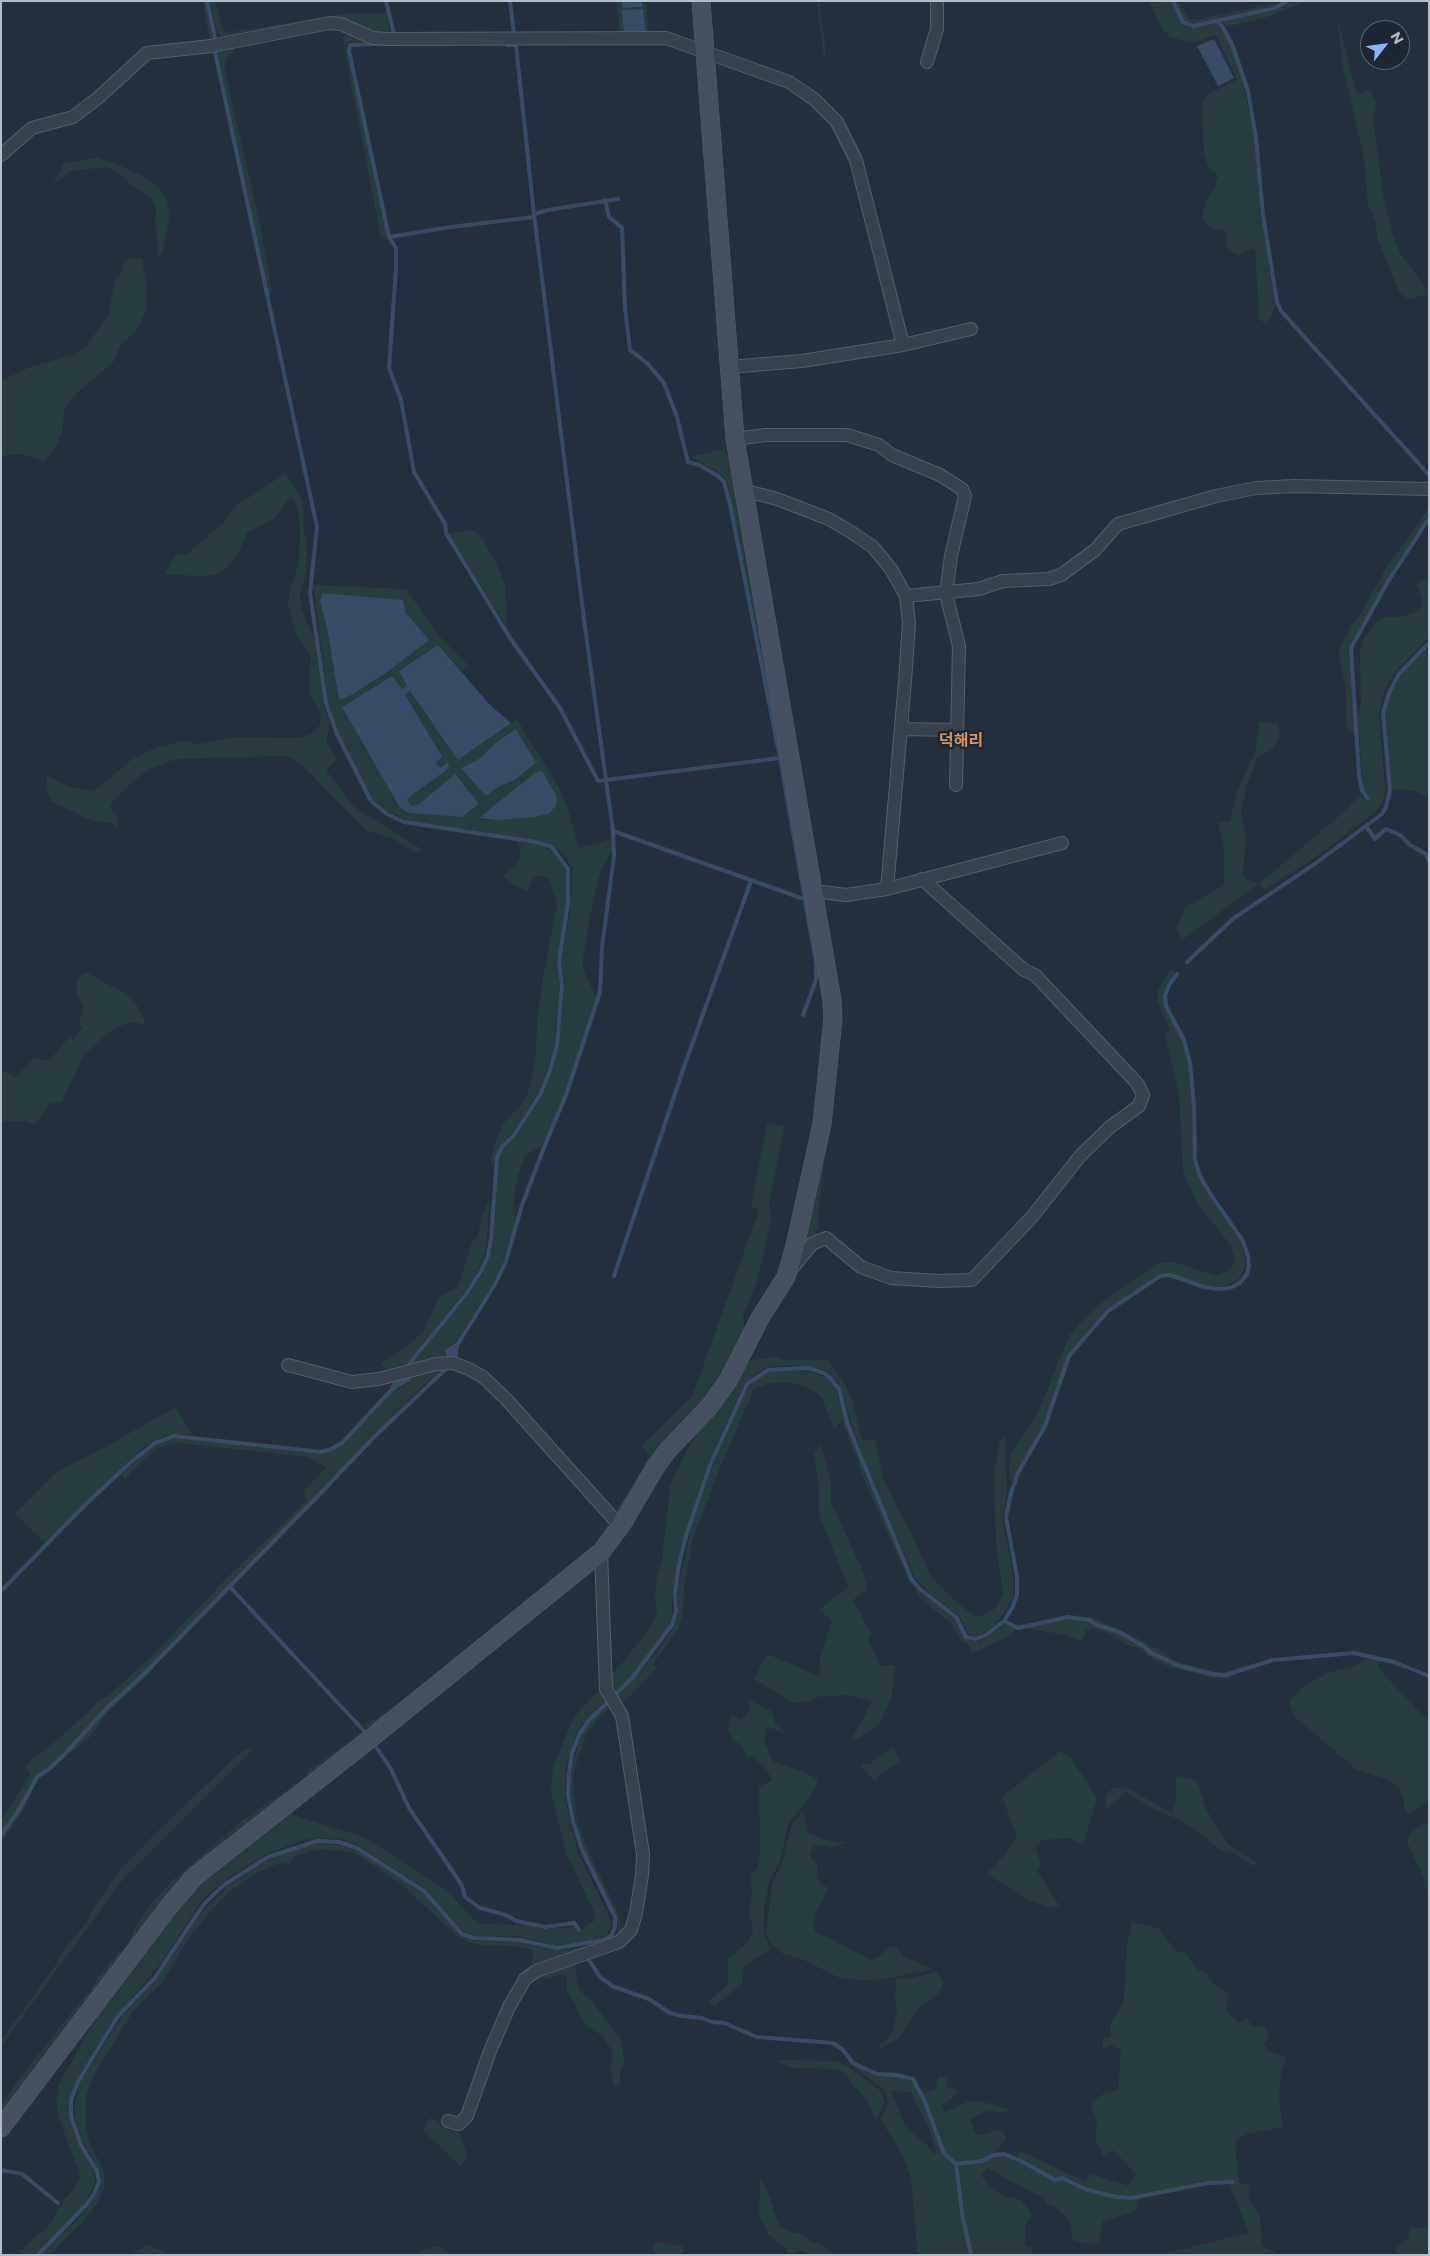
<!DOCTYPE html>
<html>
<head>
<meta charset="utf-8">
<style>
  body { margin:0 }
  #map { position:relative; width:1430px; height:2256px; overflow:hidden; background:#242f3e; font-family:Montserrat,sans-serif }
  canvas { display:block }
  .frame { position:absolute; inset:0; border:2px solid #b4bcc9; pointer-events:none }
  .north { position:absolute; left:1360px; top:20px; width:50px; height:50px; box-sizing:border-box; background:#1d2633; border:1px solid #59626f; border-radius:50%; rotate:60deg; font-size:14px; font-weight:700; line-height:20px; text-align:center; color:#b4bcc9 }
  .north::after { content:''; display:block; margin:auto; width:18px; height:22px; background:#8ab4f8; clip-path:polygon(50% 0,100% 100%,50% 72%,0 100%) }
</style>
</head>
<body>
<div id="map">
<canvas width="1430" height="2256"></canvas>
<div class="frame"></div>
<div class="north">N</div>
</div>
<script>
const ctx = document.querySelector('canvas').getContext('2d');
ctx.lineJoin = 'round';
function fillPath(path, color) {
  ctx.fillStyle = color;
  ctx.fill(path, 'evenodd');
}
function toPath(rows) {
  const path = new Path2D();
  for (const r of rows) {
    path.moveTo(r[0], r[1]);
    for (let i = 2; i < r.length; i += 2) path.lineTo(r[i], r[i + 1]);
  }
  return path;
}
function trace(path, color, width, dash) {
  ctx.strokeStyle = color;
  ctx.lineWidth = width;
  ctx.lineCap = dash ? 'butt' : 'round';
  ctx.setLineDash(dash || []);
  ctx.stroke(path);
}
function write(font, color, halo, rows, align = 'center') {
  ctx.font = font + ' Montserrat,"Noto Sans KR",sans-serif';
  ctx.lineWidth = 5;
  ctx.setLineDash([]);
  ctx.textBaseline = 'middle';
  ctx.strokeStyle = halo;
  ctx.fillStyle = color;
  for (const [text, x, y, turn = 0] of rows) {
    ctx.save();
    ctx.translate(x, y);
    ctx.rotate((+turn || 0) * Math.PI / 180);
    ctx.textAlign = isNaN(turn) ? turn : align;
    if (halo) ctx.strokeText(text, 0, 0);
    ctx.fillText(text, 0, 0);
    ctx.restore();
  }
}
fillPath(toPath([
  [203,1,205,1,213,37,213,41,210,43],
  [210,1,215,1,222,27,226,33,343,14,387,13,390,34,375,34,351,26,224,39,220,37,216,28],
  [616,1,622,1,622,8,643,7,642,1,646,1,649,33,620,33],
  [817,1,819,1,826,54,824,57],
  [1149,1,1172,1,1181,21,1189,27,1216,24,1227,37,1238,62,1255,139,1261,215,1275,307,1271,318,1265,323,1259,319,1255,249,1243,252,1238,256,1225,246,1226,232,1209,227,1202,217,1206,200,1214,190,1218,176,1209,168,1204,154,1202,106,1204,99,1210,93,1237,80,1216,35,1193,43,1170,37,1162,28],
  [1175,1,1179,1,1188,19,1197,20,1283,1,1274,6,1193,24,1184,21],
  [1293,1,1307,1,1264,18,1226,27,1221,22,1276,10],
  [1337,16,1356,91,1359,94,1371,90,1376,102,1373,120,1384,200,1392,232,1400,253,1429,292,1429,296,1422,295,1408,299,1399,292,1377,238,1376,223,1368,204,1364,159,1343,67],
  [348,33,378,41,354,41,349,42,346,46,387,238,381,238,344,47,343,37,348,36],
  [243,42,228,55,224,67,261,228,272,292,269,296,218,56,218,48],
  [97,158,119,165,140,175,158,187,166,197,170,214,164,247,159,259,155,223,156,210,152,198,131,185,115,170,107,167,71,171,53,184,64,163],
  [128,258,142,259,147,287,146,311,137,330,121,344,114,361,77,393,65,407,62,432,54,451,44,461,22,454,1,456,1,381,30,367,73,355,87,345,109,314,115,279,121,274,123,264],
  [724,449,731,464,782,757,728,484,722,475,713,468,690,457],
  [286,473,303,503,304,533,307,542,306,571,300,596,302,611,315,642,323,702,330,725,326,742,337,759,326,770,354,807,423,850,416,853,392,838,367,831,304,767,295,760,285,756,179,759,167,762,152,768,133,781,113,801,110,808,119,817,117,829,111,823,92,821,51,801,46,788,47,776,70,787,91,791,100,787,133,758,159,747,182,741,199,744,239,737,297,738,312,734,320,725,321,713,311,696,309,685,311,657,296,634,288,605,290,589,299,564,300,525,297,507,293,499,288,500,275,518,247,533,239,551,224,571,214,575,197,576,165,574,176,555,187,554,225,521,236,506],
  [1429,505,1429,512,1426,519,1385,583,1350,648,1355,735,1348,731,1346,724,1346,688,1339,655,1340,645,1349,633,1348,628,1360,615,1386,568,1421,520],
  [473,530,483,539,497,565,505,586,507,627,449,534],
  [1429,575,1429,637,1394,673,1384,691,1379,716,1385,786,1384,798,1379,808,1366,819,1313,859,1264,890,1259,884,1182,940,1176,929,1186,907,1224,885,1224,847,1218,823,1230,821,1237,792,1255,752,1259,721,1278,724,1280,733,1278,741,1271,750,1258,756,1247,785,1241,813,1246,840,1243,875,1245,879,1259,884,1347,809,1360,794,1363,798,1370,799,1363,789,1358,718,1361,704,1360,651,1363,640,1377,622,1384,617,1400,617,1415,612,1421,606,1422,599,1416,584],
  [313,585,406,589,440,637,469,666,462,671,438,645,399,671,407,686,402,689,392,676,342,707,393,796,410,813,455,774,419,804,413,806,409,804,407,800,412,795,449,768,436,765,442,755,404,695,410,691,458,760,517,719,560,790,567,806,579,848,612,839,612,850,600,873,591,911,583,957,583,969,596,997,565,1095,542,1145,525,1156,518,1175,514,1197,515,1222,504,1260,492,1285,455,1343,448,1347,444,1354,446,1357,410,1366,471,1292,482,1275,493,1246,498,1168,502,1151,516,1136,535,1107,552,1069,558,1045,562,1015,564,985,561,961,570,914,572,869,564,855,552,844,540,841,409,821,381,808,370,797,338,732,328,702],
  [360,597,403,600,406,613,428,640,386,673,348,697,339,700,327,628,320,602],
  [516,729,536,763,516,779,498,787,461,768,479,759,494,744],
  [536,772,497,820,480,819,500,803],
  [1429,647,1429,797,1414,791,1392,789,1384,714,1387,701,1404,671],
  [518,841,537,844,553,851,567,872,567,903,557,963,560,986,554,1046,547,1069,537,1095,518,1125,502,1143,493,1164,491,1160,493,1148,503,1124,523,1103,529,1090,536,1055,537,1021,543,978,557,905,549,878,541,876,536,877,531,882,528,891,515,886,502,875,516,866,520,856],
  [1172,968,1175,972,1167,984,1163,997,1166,1008,1182,1040,1188,1063,1193,1106,1193,1162,1210,1198,1242,1244,1246,1266,1238,1280,1222,1287,1203,1285,1168,1273,1159,1274,1106,1310,1068,1357,1047,1418,1011,1484,1009,1464,1011,1454,1038,1412,1069,1336,1081,1322,1101,1303,1158,1263,1174,1262,1217,1276,1230,1269,1234,1262,1234,1255,1231,1246,1197,1203,1183,1171,1179,1094,1165,1034,1170,1030,1158,1002,1158,990],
  [85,972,127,994,135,1002,145,1020,144,1024,130,1022,113,1029,83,1056,62,1102,50,1103,35,1125,25,1121,1,1122,1,1074,5,1071,16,1077,34,1058,49,1061,69,1037,73,1040,82,1028,79,1022,84,1005,78,997,76,982],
  [767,1123,784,1127,769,1205,772,1217,756,1284,743,1315,745,1333,715,1389,621,1518,615,1513,644,1466,649,1455,642,1445,692,1396,699,1378,759,1210,751,1207],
  [821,1137,824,1162,816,1238,808,1245,797,1244],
  [490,1199,486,1250,480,1267,473,1281,406,1364,385,1369,381,1365,384,1361,413,1341,423,1332,439,1297,458,1287,472,1242,478,1236,482,1215],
  [773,1356,785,1360,828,1360,844,1382,852,1400,862,1440,875,1440,883,1477,899,1512,912,1534,930,1575,954,1600,975,1616,981,1616,992,1611,998,1604,1003,1593,996,1545,994,1473,1000,1441,1005,1437,1007,1491,1003,1521,1014,1579,1013,1598,1001,1618,991,1628,981,1634,974,1636,969,1634,958,1615,931,1595,915,1578,867,1470,839,1384,823,1369,806,1366,777,1365,763,1368,751,1377,742,1388,707,1466,682,1543,672,1598,672,1615,669,1626,628,1680,612,1694,608,1678,624,1661,651,1626,657,1612,655,1595,657,1576,662,1561,670,1485,705,1415,742,1359,749,1361,758,1358,765,1359],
  [446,1367,427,1382,372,1436,315,1497,228,1585,152,1664,155,1666,149,1674,108,1712,90,1737,39,1778,25,1807,1,1843,1,1820,31,1774,24,1766,63,1735,98,1702,109,1695,153,1655,227,1578,306,1501,304,1490,309,1486,326,1467,308,1457,181,1443,159,1447,132,1471,125,1480,121,1475,156,1443,176,1438,317,1454,329,1452,345,1443,391,1392,401,1387,414,1375],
  [779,1370,810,1372,827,1378,834,1385,864,1471,911,1581,921,1593,952,1617,965,1638,975,1642,982,1641,1005,1624,1015,1629,1007,1637,978,1651,971,1652,969,1645,961,1641,952,1624,922,1600,909,1581,868,1489,842,1421,834,1429,821,1396,803,1386,787,1382,771,1383,754,1389,719,1470,693,1538,684,1586,683,1613,679,1627,652,1665,657,1668,623,1703,617,1700,616,1697,658,1651,674,1627,678,1612,678,1589,694,1516,714,1461,745,1392,752,1384,765,1374],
  [176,1407,192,1434,165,1435,144,1447,45,1542,15,1514,58,1471,96,1452],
  [821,1445,831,1482,831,1502,861,1567,868,1589,853,1600,872,1635,868,1639,880,1666,895,1665,892,1695,880,1724,859,1738,850,1742,872,1702,849,1695,816,1697,806,1702,793,1703,754,1679,767,1654,819,1676,820,1659,832,1620,819,1610,848,1587,819,1515,819,1487,814,1452],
  [606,1522,609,1526,609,1532,602,1545,370,1731,363,1724,370,1723,407,1697,490,1632,492,1628,594,1546,607,1528],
  [1074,1615,1093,1618,1125,1632,1165,1653,1175,1661,1220,1673,1229,1674,1274,1658,1301,1658,1354,1652,1395,1661,1429,1675,1429,1678,1394,1664,1377,1661,1380,1670,1429,1722,1429,1801,1409,1815,1405,1810,1403,1797,1398,1787,1387,1779,1357,1770,1294,1716,1289,1701,1303,1687,1327,1673,1351,1667,1369,1659,1352,1655,1273,1662,1226,1678,1214,1678,1170,1667,1154,1660,1139,1648,1125,1644,1111,1634,1093,1628,1086,1630,1082,1641,1061,1634,1023,1628,1069,1619],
  [600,1690,607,1698,579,1728,570,1751,566,1767,565,1800,577,1849,612,1923,606,1936,583,1942,555,1945,518,1936,481,1937,470,1934,463,1931,422,1886,356,1844,340,1838,308,1839,268,1853,232,1875,203,1899,160,1964,115,2018,98,2044,74,2085,70,2103,70,2119,79,2143,92,2166,95,2178,94,2187,81,2208,35,2255,16,2255,52,2222,59,2206,61,2206,63,2200,73,2190,80,2178,79,2171,60,2121,56,2102,59,2084,107,1998,200,1878,286,1810,296,1816,364,1837,448,1891,472,1918,482,1924,523,1925,548,1929,575,1927,578,1932,595,1920,595,1914,567,1855,551,1793,553,1769,570,1725,581,1708],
  [749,1700,771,1711,775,1723,788,1735,771,1728,766,1729,764,1740,772,1761,804,1772,818,1780,811,1796,788,1824,781,1859,769,1882,764,1910,764,1934,771,1949,751,1961,744,1967,742,1975,743,1983,715,2006,708,2002,728,1984,728,1959,748,1942,753,1931,749,1909,752,1897,751,1875,758,1868,760,1851,759,1787,772,1780,768,1772,755,1758,747,1756,741,1744,733,1741,728,1730,731,1715,740,1720,745,1717,750,1708],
  [609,1702,612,1706,597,1720,586,1735,574,1771,573,1787,578,1823,587,1849,617,1910,623,1934,532,1969,533,1950,511,1946,481,1945,466,1941,456,1935,401,1884,360,1856,351,1852,319,1849,293,1857,288,1865,284,1862,263,1869,228,1893,207,1915,187,1941,161,1984,134,2010,93,2077,86,2097,86,2129,89,2142,104,2172,104,2188,98,2202,84,2221,49,2255,41,2255,84,2212,99,2189,101,2174,82,2139,75,2118,74,2107,80,2083,122,2016,153,1984,204,1909,228,1886,262,1864,287,1852,317,1844,339,1845,360,1851,415,1886,429,1898,465,1938,475,1941,519,1942,560,1951,594,1945,613,1938,618,1931,619,1925,583,1848,570,1795,571,1769,582,1733,591,1720],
  [362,1732,366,1737,206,1860,1,2121,1,2105,25,2071,90,1990,109,1963,128,1944,136,1926,151,1904,176,1877,243,1820,284,1792,290,1790,305,1779,308,1771],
  [893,1747,901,1762,880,1774,875,1782,860,1764,869,1764],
  [254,1748,124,1878,1,2046,1,2041,57,1963,57,1959,89,1919,90,1913,119,1871,156,1833,231,1761,245,1749],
  [1060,1751,1071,1758,1097,1798,1083,1844,1069,1838,1043,1840,1035,1847,1041,1865,1037,1871,1059,1905,1053,1908,1026,1899,987,1874,1007,1852,1015,1841,1016,1834,1002,1797],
  [1176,1776,1197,1781,1206,1809,1215,1824,1228,1844,1257,1863,1254,1866,1234,1853,1221,1850,1195,1830,1172,1816,1155,1810,1126,1792,1105,1811,1106,1795,1112,1789,1125,1787,1172,1813,1176,1799],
  [803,1812,808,1833,828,1841,846,1842,833,1847,814,1845,810,1856,817,1865,817,1876,822,1885,829,1888,815,1914,814,1927,816,1933,832,1939,870,1960,877,1958,890,1947,897,1947,903,1956,933,1969,876,1981,840,1978,802,1959,783,1954,771,1944,766,1933,772,1884,783,1861,792,1824],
  [1429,1821,1429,1901,1423,1876,1407,1842,1411,1832],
  [1132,1922,1158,1928,1176,1951,1185,1953,1198,1970,1207,1974,1213,1983,1229,1995,1226,2009,1238,2023,1247,2019,1253,2027,1261,2026,1266,2029,1269,2035,1264,2044,1268,2051,1286,2057,1281,2073,1279,2098,1283,2127,1246,2134,1235,2142,1239,2182,1250,2186,1248,2197,1260,2216,1262,2246,1280,2255,1157,2255,1249,2233,1229,2183,1234,2182,1207,2182,1131,2197,1116,2196,1099,2190,1085,2188,1061,2177,1055,2179,1017,2158,1020,2151,1084,2181,1091,2174,1129,2186,1136,2174,1113,2150,1104,2157,1095,2139,1097,2125,1091,2103,1106,2092,1118,2090,1121,2050,1111,2045,1103,2049,1103,2038,1111,2036,1110,2024,1124,2001,1127,1946],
  [572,1963,575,1964,577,1982,580,1991,591,2000,622,2041,624,2063,620,2073,620,2085,615,2087,610,2070,613,2057,612,2051,603,2036,586,2026,577,2011,576,2004,567,1992,567,1975,562,1975,532,1981,527,1980],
  [936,1972,944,1982,938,1994,918,2008,899,2038,882,2048,878,2045,886,2040,894,2029,897,2008,895,1997,896,1979,911,1978],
  [776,2060,837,2061,849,2067,881,2091,885,2102,881,2111,876,2120,869,2103,853,2085,847,2075,837,2069,790,2068],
  [848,2063,878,2075,899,2077,913,2081,931,2117,944,2154,955,2164,961,2214,970,2255,918,2255,911,2179,902,2154,880,2119,886,2110,888,2100,883,2089],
  [891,2091,911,2092,929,2129,936,2151,934,2155,930,2148,905,2126],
  [938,2077,949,2077,946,2088,959,2090,950,2100,941,2106,945,2112,967,2102,979,2101,1010,2109,1005,2113,986,2111,970,2119,976,2135,981,2135,998,2130,1004,2132,1006,2140,993,2154,982,2160,956,2163,945,2153,920,2091,929,2092,936,2089],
  [430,2118,458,2130,467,2155,461,2166,423,2131],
  [1005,2155,1022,2162,1055,2181,1062,2179,1085,2190,1117,2198,1138,2198,1136,2211,1103,2221,1099,2243,1086,2244,1073,2240,1070,2221,1056,2207,1046,2204,1043,2198,987,2168,981,2175,990,2187,1002,2195,1021,2200,1033,2216,1027,2221,1025,2229,1025,2244,1032,2248,1033,2255,972,2255,963,2213,957,2165,982,2162,994,2156],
  [760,2178,766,2187,779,2226,791,2232,802,2234,811,2242,819,2243,830,2252,836,2253,836,2255,809,2255,804,2251,798,2251,796,2255,788,2255,787,2249,769,2235,759,2215],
  [1429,2225,1429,2255,1399,2255,1394,2249,1408,2239,1411,2226,1421,2229],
  [660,2242,683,2246,683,2255,655,2255,653,2245],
  [149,2245,171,2255,131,2254],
  [438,2246,450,2255,413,2255,427,2248]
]), '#263c3f');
fillPath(toPath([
  [622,1,642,1,643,7,622,8],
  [643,9,646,31,624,32,622,10],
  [1214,39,1234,78,1218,86,1197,46],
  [322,593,403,600,406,613,429,640,386,673,348,697,339,700,327,628,320,602],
  [438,645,491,706,511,723,458,760,410,691,405,695,442,756,437,762,436,765,441,767,448,762,449,768,412,795,407,800,409,804,413,806,419,804,455,774,479,804,462,817,410,813,400,808,342,707,392,676,402,689,407,686,399,671],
  [516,729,536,763,516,779,498,787,486,796,461,768,479,759,494,744],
  [542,771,557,797,556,805,550,813,534,817,497,820,479,818,536,772],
  [455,1343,459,1346,457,1359,446,1357,445,1350],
  [401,1375,414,1375,409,1381,391,1392,389,1391,393,1382]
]), '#394c67');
trace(toPath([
  [207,1,215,38],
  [386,1,394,34],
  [510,1,514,33],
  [1173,1,1183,22,1193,26,1275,8,1288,1],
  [1216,21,1222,26,1232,44,1248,91,1256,138,1263,215,1277,302,1281,311,1429,475],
  [377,44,350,45,349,51,389,237,396,248,396,268,389,368,401,400,414,472,445,524,446,533,510,638,560,708,598,781,780,758],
  [215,52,317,527,310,593,326,703,337,734,371,801,387,814,404,822,536,842,552,847,568,869,568,903,559,962,562,985,557,1045,550,1070,540,1095,514,1135,502,1147,497,1158,491,1239,488,1256,480,1273,467,1293,409,1364],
  [605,200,609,217,622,228,625,308,630,350,648,364,664,383,677,417,688,462,699,465,718,476,724,482,730,504,780,758,816,963,816,980,803,1015],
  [534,214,548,210,618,199],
  [389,237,451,227,534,217],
  [1368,799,1362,790,1359,775,1351,648,1387,583,1429,518],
  [1366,826,1375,839,1386,829,1400,835,1410,845,1426,854,1429,860],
  [613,831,804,899],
  [1187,962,1234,918,1316,863,1382,814,1386,807,1390,790,1383,713,1389,693,1399,674,1429,643],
  [614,1276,685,1064,751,881],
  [456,1347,494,1286,506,1261,522,1205,547,1140,566,1095,600,992,602,947,614,856,613,831,585,627,534,214,516,45,507,45],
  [229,1586,365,1732],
  [1,1591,85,1505,131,1462,155,1443,174,1436,321,1452,332,1449,343,1442,393,1388],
  [1004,1621,1018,1628,1068,1617,1089,1620,1097,1625,1119,1632,1145,1647,1151,1653,1180,1666,1212,1674,1225,1675,1273,1660,1354,1653,1394,1662,1429,1676],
  [615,1695,632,1678,672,1625,676,1611,675,1594,678,1570,685,1539,710,1465,747,1384,768,1370,808,1368,824,1373,831,1379,839,1389,847,1422,860,1455,912,1580,921,1590,956,1617,966,1637,976,1639,986,1635,1004,1621,1012,1608,1017,1595,1017,1577,1006,1517,1011,1493,1018,1473,1045,1426,1069,1356,1108,1311,1160,1276,1170,1275,1204,1287,1218,1289,1230,1288,1240,1283,1247,1274,1249,1266,1248,1256,1243,1241,1211,1195,1200,1176,1195,1160,1194,1105,1190,1063,1184,1040,1166,1006,1165,996,1169,985,1177,974],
  [374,1744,391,1769,409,1808,455,1875,462,1886,465,1897,480,1908,506,1915,516,1921,545,1927,574,1923,579,1930],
  [1,1835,19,1810,37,1777,49,1769,64,1755,106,1709,145,1673,317,1497,375,1436,448,1367],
  [589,1960,600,1977,614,1987,649,1999,670,2013,682,2016,702,2018,712,2022,724,2023,757,2037,833,2043,843,2050,853,2063,877,2074,896,2075,913,2079,925,2102,944,2153,956,2164,982,2161,994,2155,1004,2154,1023,2162,1055,2180,1062,2178,1085,2189,1116,2197,1132,2198,1208,2183,1233,2182],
  [956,2164,962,2213,971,2255],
  [1,2170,22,2174,58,2203],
  [38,2255,86,2205,94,2194,99,2182,97,2171,81,2145,71,2116,71,2100,77,2084,91,2060,118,2016,154,1979,204,1904,224,1885,268,1857,317,1841,339,1842,357,1848,424,1891,462,1934,473,1938,520,1940,557,1948,603,1940,611,1936,615,1927,615,1917,582,1850,573,1821,568,1795,569,1773,572,1753,580,1733,589,1720,609,1701]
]), '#394c67', 4);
const street = toPath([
  [927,62,937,29,937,1],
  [1,155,32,128,73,117,99,97,147,53,211,46,330,23,341,24,373,38,386,39,666,38,789,82,814,99,837,122,856,160,903,345],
  [729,367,802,361,903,345,971,329],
  [735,439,765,435,847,435,879,445,892,455,940,475,962,489,965,496,951,556,946,594,959,646,956,785],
  [743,490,777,499,829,519,851,532,873,547,891,569,906,596,909,623,905,681,887,889],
  [906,596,979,589,1003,581,1049,579,1061,575,1095,550,1118,524,1216,496,1256,488,1294,486,1429,489],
  [901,729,956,730],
  [814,891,846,895,887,889,1062,843],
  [789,1272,812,1244,826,1238,861,1267,891,1278,939,1281,972,1280,1031,1218,1081,1155,1110,1127,1139,1106,1143,1095,1137,1083,1035,975,1024,970,922,879],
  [288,1365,352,1382,379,1379,436,1364,453,1363,469,1369,483,1377,506,1399,613,1518,622,1524],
  [448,2121,459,2124,467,2116,490,2051,509,2007,525,1979,536,1971,619,1942,631,1930,636,1913,642,1875,643,1854,622,1716,606,1689,601,1552]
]);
const secondary = toPath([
  [1,2128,167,1909,194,1877,370,1739,601,1552,622,1524,655,1468,668,1450,709,1407,728,1381,760,1318,786,1277,795,1246,822,1124,833,1018,832,1000,735,439,701,1]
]);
trace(street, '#565f6c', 14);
trace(secondary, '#565f6c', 19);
trace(street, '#38414e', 12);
trace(secondary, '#465061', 18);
write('bold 16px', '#d59563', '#1d2633', [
  ["덕해리",961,741]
]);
</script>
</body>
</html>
